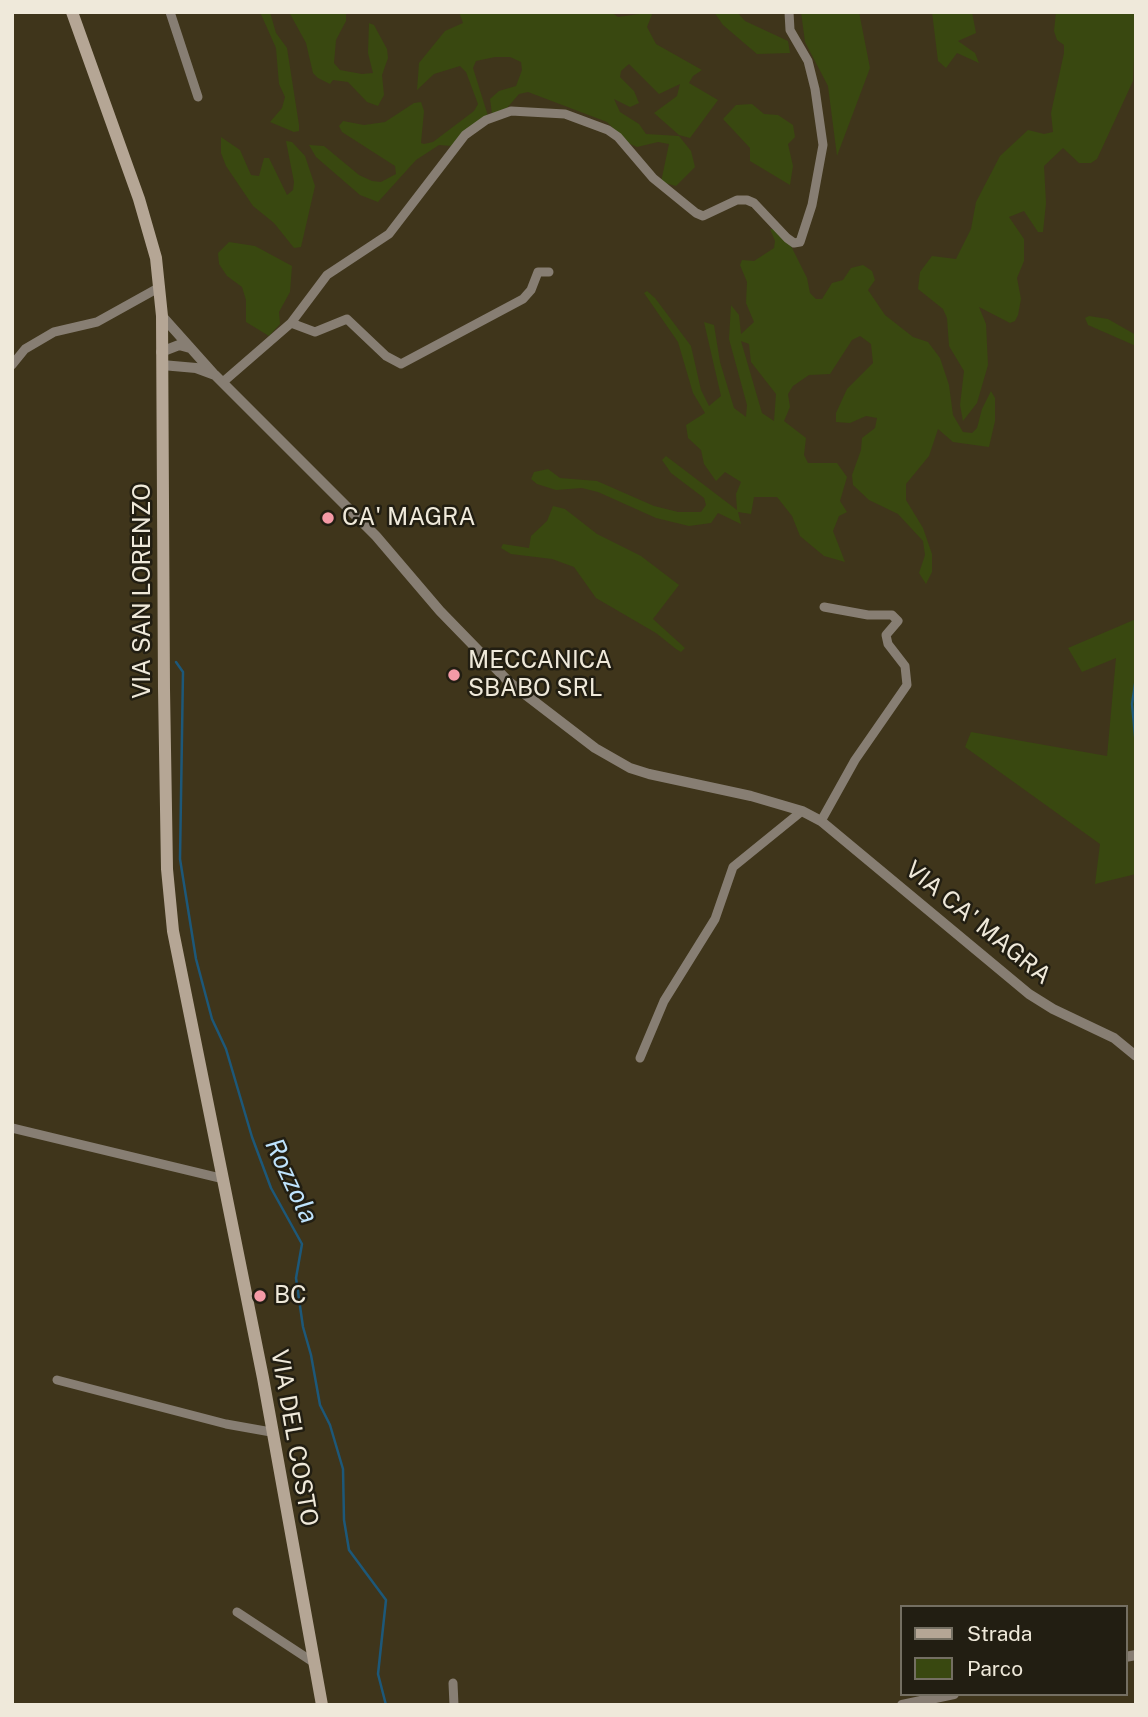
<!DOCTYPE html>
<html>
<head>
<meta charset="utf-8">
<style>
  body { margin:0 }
  #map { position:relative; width:1148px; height:1717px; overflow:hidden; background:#3f351b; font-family:"Public Sans",sans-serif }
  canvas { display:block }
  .frame { position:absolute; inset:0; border:14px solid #efe9da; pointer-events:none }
  .legend { position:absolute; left:900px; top:1605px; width:228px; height:91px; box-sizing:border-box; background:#221e12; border:2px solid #746f62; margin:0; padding:9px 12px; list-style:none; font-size:21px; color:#efe9da }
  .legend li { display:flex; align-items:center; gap:14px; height:35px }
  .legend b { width:35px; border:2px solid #746f62 }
</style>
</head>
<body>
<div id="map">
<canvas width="1148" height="1717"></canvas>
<div class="frame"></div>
<ul class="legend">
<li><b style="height:9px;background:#b5a695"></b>Strada</li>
<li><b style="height:19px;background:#394810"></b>Parco</li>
</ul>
</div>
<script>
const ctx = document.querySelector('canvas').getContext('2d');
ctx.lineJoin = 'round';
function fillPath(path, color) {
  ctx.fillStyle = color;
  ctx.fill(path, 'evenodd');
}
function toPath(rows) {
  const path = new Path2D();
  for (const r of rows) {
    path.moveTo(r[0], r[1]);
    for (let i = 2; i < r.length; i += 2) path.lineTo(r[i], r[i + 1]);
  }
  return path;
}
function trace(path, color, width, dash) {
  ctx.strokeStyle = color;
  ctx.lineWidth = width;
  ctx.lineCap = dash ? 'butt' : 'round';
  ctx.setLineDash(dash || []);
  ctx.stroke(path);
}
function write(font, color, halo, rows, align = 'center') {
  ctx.font = font + ' "Public Sans",sans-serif';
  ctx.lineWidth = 5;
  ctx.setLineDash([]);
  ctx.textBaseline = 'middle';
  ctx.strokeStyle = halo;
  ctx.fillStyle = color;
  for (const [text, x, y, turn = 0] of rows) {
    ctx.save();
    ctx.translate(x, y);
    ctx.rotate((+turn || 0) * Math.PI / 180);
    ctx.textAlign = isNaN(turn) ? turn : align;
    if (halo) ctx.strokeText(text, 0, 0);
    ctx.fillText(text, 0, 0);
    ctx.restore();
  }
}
fillPath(toPath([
  [260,12,270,12,276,33,287,48,299,125,299,131,294,132,270,122,282,108,285,97,279,84,276,48],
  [289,12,346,12,346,21,336,40,334,63,340,70,362,74,373,73,368,53,369,23,374,25,387,49,388,58,382,75,384,95,378,106,367,102,348,82,333,80,330,84,318,78,313,73,306,43],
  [459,12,611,12,618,17,653,12,647,27,656,44,702,70,693,76,689,83,718,100,690,138,679,135,654,113,677,96,680,84,659,94,629,64,621,71,620,77,634,91,639,103,630,107,614,99,620,112,639,124,646,134,679,136,691,151,695,167,676,186,661,182,669,144,658,142,637,147,628,143,607,122,528,92,519,94,507,108,492,114,490,99,499,91,516,86,522,70,521,62,510,57,495,57,476,61,473,68,488,116,452,146,439,145,416,160,378,202,360,195,316,157,309,145,324,146,359,175,372,181,381,182,396,174,395,166,342,132,339,126,343,121,364,125,385,122,414,103,421,102,424,111,421,143,424,144,433,142,474,111,478,104,466,72,460,66,434,74,417,90,419,63,445,31,463,23],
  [714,12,737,12,745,21,788,41,790,53,757,54,723,25],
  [801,12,859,12,870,68,837,156,828,86,805,42],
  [932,12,972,12,976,33,958,41,975,53,979,63,957,53,946,68,938,61],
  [1056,12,1136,12,1133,81,1097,159,1091,163,1079,163,1063,148,1044,166,1046,203,1043,232,1038,232,1024,211,1009,217,1024,239,1024,261,1017,278,1021,299,1018,315,1015,321,1010,323,979,307,986,324,988,365,977,403,963,421,960,405,964,371,949,346,947,318,943,309,918,289,920,272,932,256,956,259,971,229,976,202,1000,156,1028,130,1044,134,1053,132,1051,113,1064,53,1064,45,1057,40,1054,31],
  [752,104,764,114,778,115,793,125,795,137,788,144,793,166,790,185,750,161,750,148,723,119,736,105],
  [221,137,240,150,251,175,259,176,264,158,269,158,287,195,293,190,294,182,286,141,292,142,305,156,315,186,301,247,294,248,274,223,253,206,226,166,221,153],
  [770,229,774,229,791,246,807,278,810,293,816,299,822,299,832,283,843,280,851,268,863,265,872,271,875,280,868,290,885,315,913,337,928,342,940,358,949,385,953,415,963,432,972,433,977,428,982,409,991,391,995,398,995,421,989,447,953,442,938,429,929,456,906,484,906,500,923,528,932,554,932,572,926,584,919,573,925,555,923,541,898,514,869,500,853,485,852,475,861,450,862,438,875,428,877,418,866,416,850,423,836,422,836,413,847,389,873,363,871,344,860,336,852,340,830,374,809,375,793,386,788,394,790,407,784,421,806,438,804,455,808,463,837,463,847,477,840,501,847,512,839,516,833,531,845,562,824,556,800,536,792,516,777,497,754,497,751,514,738,512,741,524,718,513,711,523,689,526,656,518,598,492,582,488,556,490,537,484,531,479,534,472,548,469,560,478,597,481,654,506,678,512,701,512,706,505,704,498,671,473,662,460,666,456,737,510,736,494,741,482,725,472,716,481,704,464,701,450,688,438,686,425,705,413,693,393,678,342,644,293,647,291,655,298,691,346,701,390,709,406,721,396,704,322,714,325,720,362,734,408,746,417,747,405,729,339,731,305,739,315,741,334,754,322,746,303,747,282,740,265,742,260,754,261,774,248,775,241],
  [741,341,749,344,751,362,776,394,774,421,762,413],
  [229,242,255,246,292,266,290,292,279,312,280,324,269,336,246,322,246,300,242,287,227,276,219,264,218,253],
  [1089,316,1108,319,1136,335,1136,346,1088,325,1085,318],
  [553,506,565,509,597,534,641,556,679,585,653,619,685,648,681,652,676,649,656,633,596,598,574,567,552,559,511,554,501,548,503,544,529,548,531,536,547,521],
  [1136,619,1136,712,1132,719,1136,728,1136,874,1095,884,1100,844,965,747,971,732,1107,756,1116,658,1082,672,1068,648]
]), '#394810');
trace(toPath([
  [176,662,183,672,180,859,196,959,212,1019,226,1049,252,1137,271,1188,302,1244,296,1278,303,1327,311,1355,320,1405,330,1425,343,1469,344,1520,349,1550,386,1600,378,1674,386,1705],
  [1136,678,1132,704,1136,746],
  [1136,865,1136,886]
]), '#1d5879', 2.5);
trace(toPath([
  [170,12,198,97],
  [291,323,315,332,347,319,386,356,401,364,523,299,531,290,538,272,549,272],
  [12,365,25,349,54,332,97,322,160,287],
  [223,382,291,323,327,275,389,234,465,135,486,120,511,111,565,114,608,130,618,137,653,178,696,213,703,216,737,200,747,200,754,203,787,238,794,243,800,242,812,205,823,145,815,89,808,61,790,30,789,12],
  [821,821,855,760,907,685,905,666,888,644,886,635,898,621,892,615,868,615,824,607],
  [640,1058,664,1001,715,919,733,867,802,811],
  [12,1128,224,1179],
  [57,1380,226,1424,271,1432],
  [237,1612,313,1662],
  [453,1683,454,1705]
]), '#877e73', 9);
trace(toPath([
  [162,316,213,373],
  [161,352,179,345,190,348],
  [162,365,196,368,215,375,376,536,440,611,509,682,595,748,630,768,649,774,751,796,802,811,821,821,1029,994,1053,1009,1114,1038,1136,1056],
  [1125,1657,1136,1655],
  [902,1705,954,1694]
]), '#877e73', 10);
trace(toPath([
  [72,12,139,199,156,258,162,316,164,689,167,869,173,931,263,1378,322,1705]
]), '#b5a695', 12);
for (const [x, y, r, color] of [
  [328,518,7,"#f49aa6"],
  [454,675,7,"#f49aa6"],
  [260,1296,7,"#f49aa6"]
]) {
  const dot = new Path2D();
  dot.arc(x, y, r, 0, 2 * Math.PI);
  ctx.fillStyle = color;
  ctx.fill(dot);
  trace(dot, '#221e12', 2.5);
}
write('24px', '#efe9da', '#221e12', [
  ["CA' MAGRA",342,518],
  ["MECCANICA",468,661],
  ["SBABO SRL",468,689],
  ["BC",274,1296]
], 'left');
write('24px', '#efe9da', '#221e12', [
  ["VIA SAN LORENZO",143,591,-90],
  ["VIA CA' MAGRA",978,923,39],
  ["VIA DEL COSTO",294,1438,80]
]);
write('italic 26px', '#bee3fd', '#221e12', [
  ["Rozzola",291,1181,65]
]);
</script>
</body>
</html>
